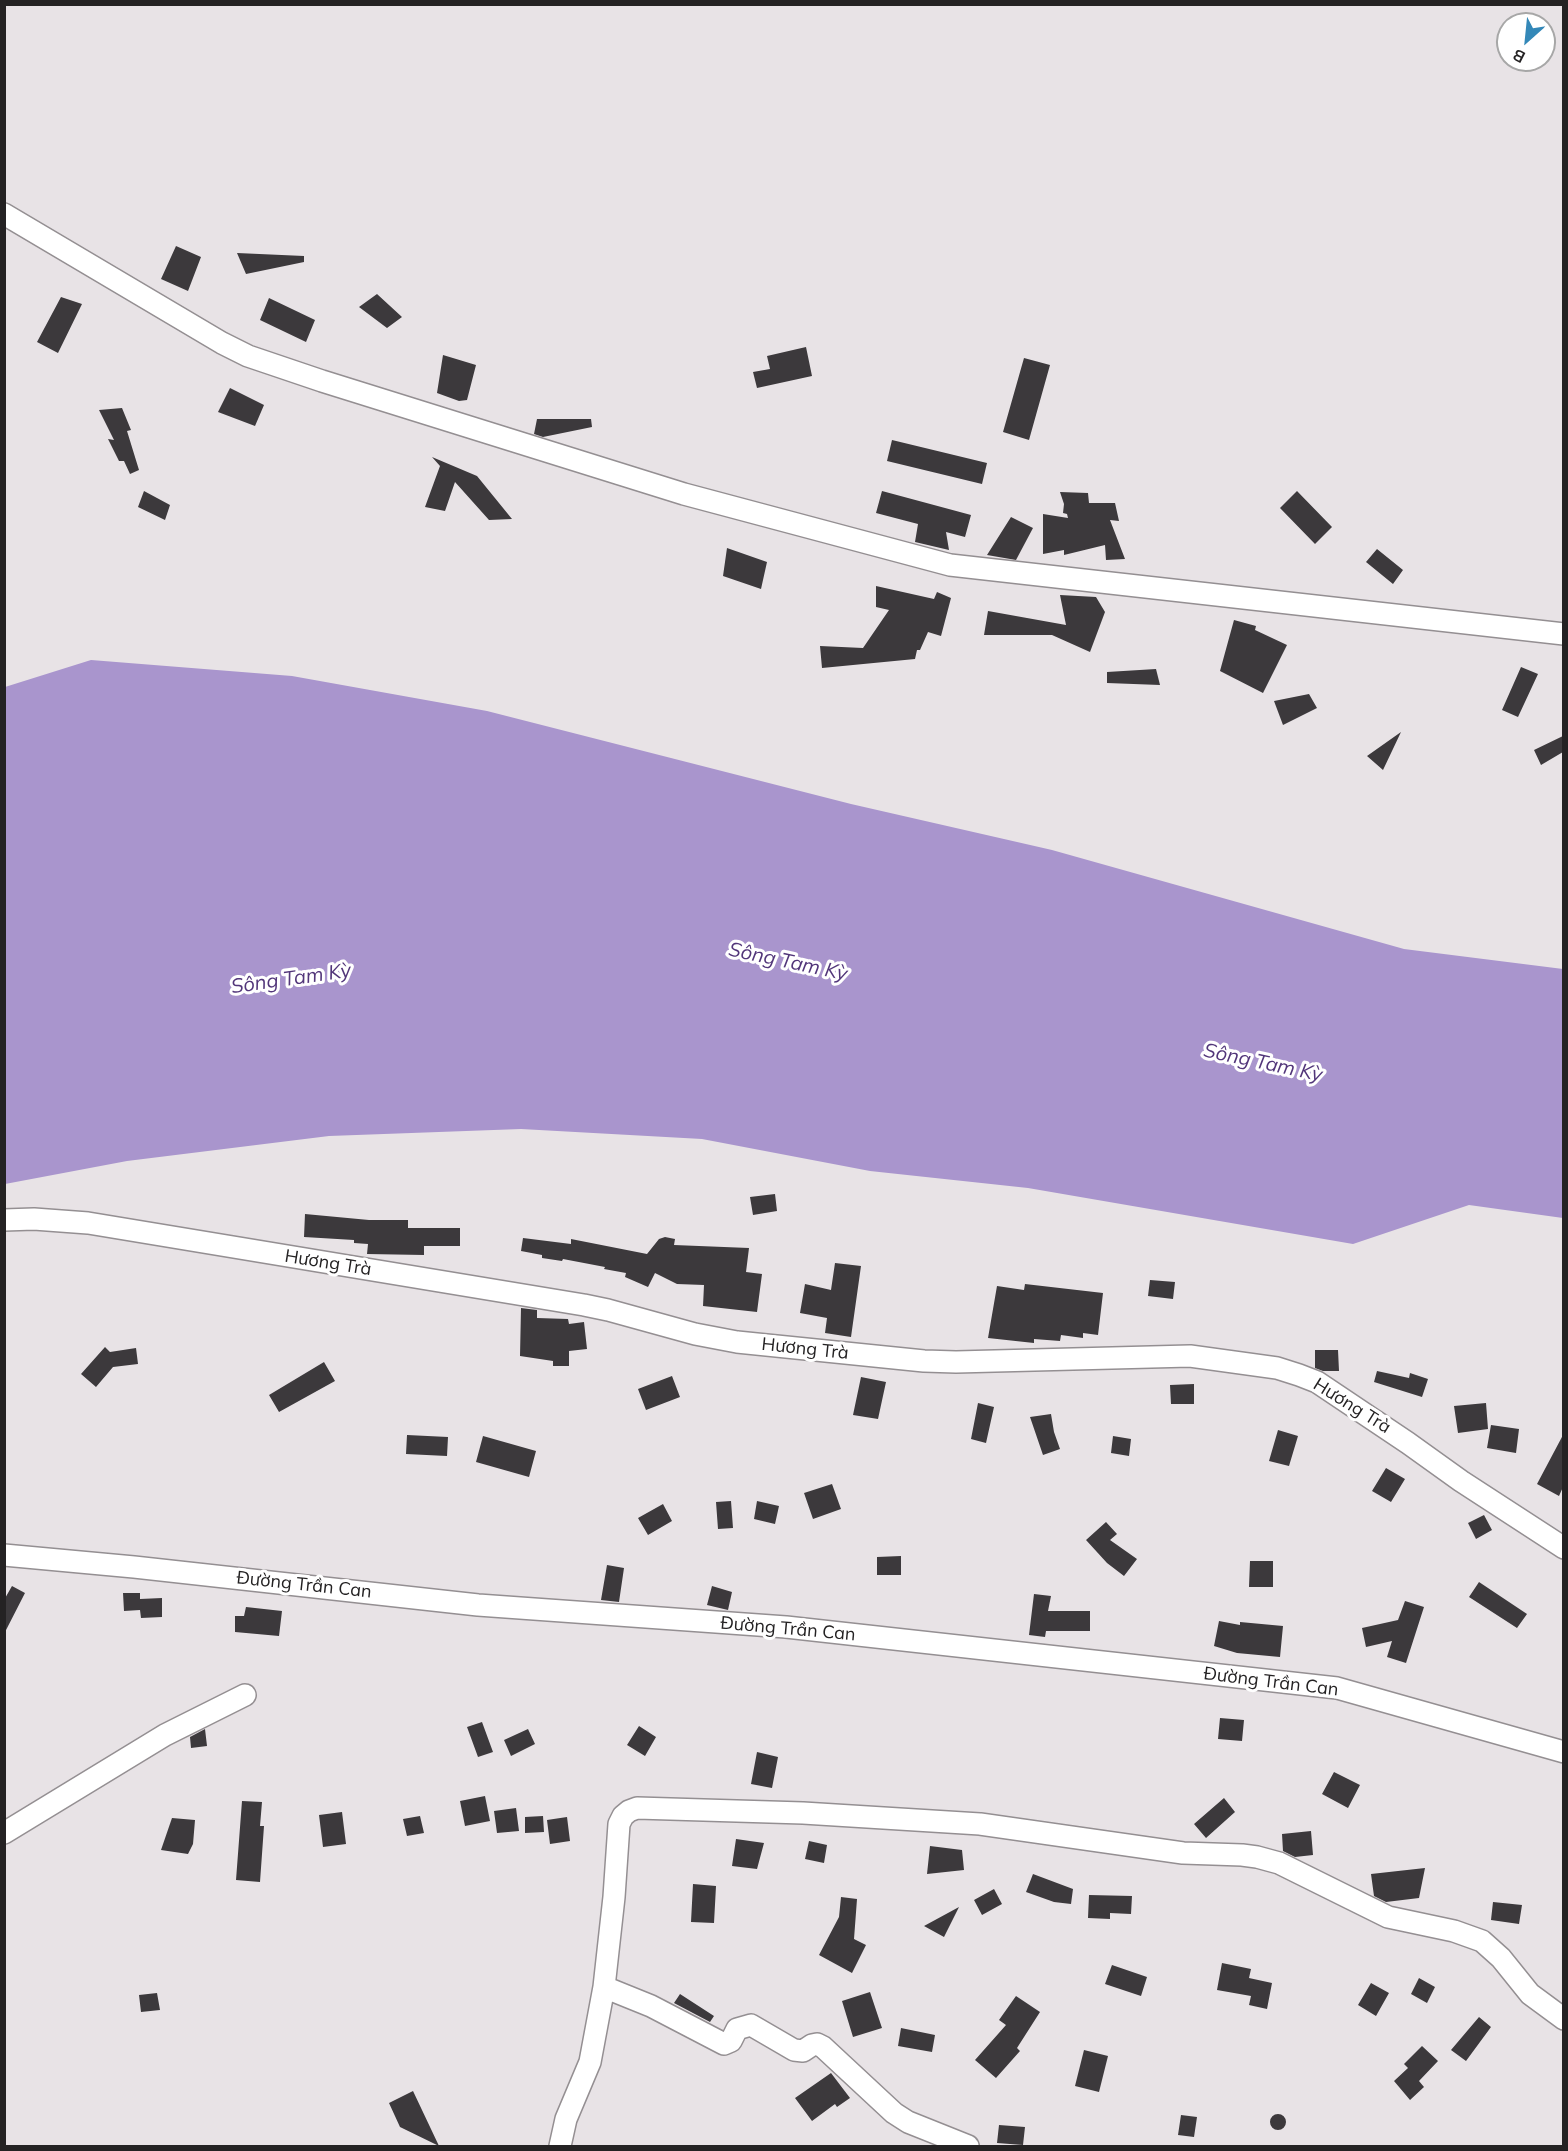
<!DOCTYPE html>
<html>
<head>
<meta charset="utf-8">
<style>
  body { margin:0 }
  #map { position:relative; width:1568px; height:2151px; overflow:hidden; background:#e8e3e6; font-family:Mulish,sans-serif }
  canvas { display:block }
  .frame { position:absolute; inset:0; border:6px solid #242223; pointer-events:none }
  .north { position:absolute; left:1496px; top:12px; width:60px; height:60px; box-sizing:border-box; background:#fff; border:2px solid #a7a7a7; border-radius:50%; rotate:207deg; font-size:16px; font-weight:700; line-height:24px; text-align:center; color:#242223 }
  .north::after { content:''; display:block; margin:auto; width:21px; height:27px; background:#3488b8; clip-path:polygon(50% 0,100% 100%,50% 72%,0 100%) }
</style>
</head>
<body>
<div id="map">
<canvas width="1568" height="2151"></canvas>
<div class="frame"></div>
<div class="north">B</div>
</div>
<script>
const ctx = document.querySelector('canvas').getContext('2d');
ctx.lineJoin = 'round';
function fillPath(path, color) {
  ctx.fillStyle = color;
  ctx.fill(path, 'evenodd');
}
function toPath(rows) {
  const path = new Path2D();
  for (const r of rows) {
    if (r.length === 3) {
      path.moveTo(r[0] + r[2], r[1]);
      path.arc(r[0], r[1], r[2], 0, 2 * Math.PI);
      continue;
    }
    path.moveTo(r[0], r[1]);
    for (let i = 2; i < r.length; i += 2) path.lineTo(r[i], r[i + 1]);
  }
  return path;
}
function trace(path, color, width, dash) {
  ctx.strokeStyle = color;
  ctx.lineWidth = width;
  ctx.lineCap = dash ? 'butt' : 'round';
  ctx.setLineDash(dash || []);
  ctx.stroke(path);
}
function write(font, color, halo, rows, align = 'center') {
  ctx.font = font + ' Mulish,sans-serif';
  ctx.lineWidth = 6;
  ctx.setLineDash([]);
  ctx.textBaseline = 'middle';
  ctx.strokeStyle = halo;
  ctx.fillStyle = color;
  for (const [text, x, y, turn = 0] of rows) {
    ctx.save();
    ctx.translate(x, y);
    ctx.rotate((+turn || 0) * Math.PI / 180);
    ctx.textAlign = isNaN(turn) ? turn : align;
    if (halo) ctx.strokeText(text, 0, 0);
    ctx.fillText(text, 0, 0);
    ctx.restore();
  }
}
fillPath(toPath([
  [91,660,292,676,487,711,851,804,1052,850,1404,949,1563,969,1563,1218,1469,1205,1353,1244,1028,1188,870,1171,702,1139,521,1129,329,1136,127,1161,5,1184,5,687]
]), '#a995cd');
fillPath(toPath([
  [176,246,201,257,188,291,161,279],
  [237,253,304,256,304,262,246,274],
  [377,294,402,317,387,328,359,307],
  [61,297,82,304,58,353,37,342],
  [269,298,315,320,306,342,260,320],
  [806,347,812,376,757,388,753,372,770,369,767,356],
  [443,355,476,365,467,400,459,401,437,393],
  [1024,358,1050,365,1029,440,1003,432],
  [230,388,264,405,255,426,218,412],
  [122,408,131,430,127,431,139,470,130,474,124,461,119,461,108,439,114,440,99,410],
  [537,419,591,419,592,427,543,437,534,434],
  [892,440,987,463,982,484,887,461],
  [432,457,477,476,512,519,489,520,455,482,445,511,425,507,440,466],
  [144,491,170,505,165,520,138,507],
  [882,491,971,515,965,537,946,532,949,550,915,542,918,524,876,513],
  [1297,491,1332,527,1315,544,1280,508],
  [1060,492,1088,493,1089,503,1115,503,1119,521,1110,520,1125,559,1106,560,1105,545,1064,555,1064,550,1043,554,1043,514,1068,518,1067,514,1063,513,1064,504],
  [1011,517,1033,528,1016,560,987,555],
  [727,548,767,562,761,589,723,576],
  [1377,549,1403,570,1393,584,1366,562],
  [876,586,934,599,937,592,951,598,941,636,928,632,920,650,917,650,915,659,822,668,820,646,863,648,889,610,876,607],
  [1060,595,1096,597,1105,612,1090,652,1052,635,984,635,988,611,1066,625],
  [1234,620,1256,626,1255,630,1287,645,1263,693,1220,671],
  [1521,667,1538,674,1518,717,1502,710],
  [1156,669,1160,685,1107,683,1107,672],
  [1309,694,1317,708,1283,725,1274,701],
  [1401,732,1383,770,1367,756],
  [1563,736,1563,752,1541,765,1534,750],
  [775,1194,777,1211,753,1215,750,1197],
  [305,1214,369,1220,408,1220,408,1228,460,1228,460,1246,424,1246,424,1255,367,1254,368,1244,354,1243,354,1240,304,1237],
  [665,1237,675,1239,674,1245,749,1248,746,1272,762,1274,757,1312,703,1306,704,1285,677,1284,655,1273,648,1287,625,1277,626,1273,604,1269,605,1267,563,1259,562,1261,542,1258,542,1255,521,1251,523,1238,571,1244,571,1239,647,1254,659,1239],
  [835,1263,861,1266,851,1337,825,1333,827,1318,800,1313,805,1284,831,1290],
  [1150,1280,1175,1282,1173,1299,1148,1296],
  [1025,1284,1103,1293,1098,1335,1083,1333,1083,1338,1061,1335,1060,1341,1034,1339,1034,1343,988,1338,997,1286,1024,1290],
  [521,1308,537,1310,537,1318,568,1319,569,1324,584,1322,587,1349,569,1351,569,1366,553,1366,553,1361,520,1356],
  [105,1347,110,1352,136,1348,138,1364,113,1367,96,1387,81,1374],
  [1315,1350,1338,1350,1339,1371,1323,1371,1315,1368],
  [324,1362,335,1381,279,1412,269,1395],
  [1377,1371,1409,1378,1410,1373,1428,1379,1422,1397,1374,1382],
  [672,1376,680,1397,646,1410,638,1389],
  [861,1377,886,1382,878,1419,853,1415],
  [1194,1384,1194,1404,1171,1404,1170,1385],
  [978,1403,994,1407,986,1443,971,1439],
  [1486,1403,1488,1429,1458,1433,1454,1406],
  [1051,1414,1054,1432,1060,1449,1043,1455,1030,1417],
  [1491,1425,1519,1429,1516,1453,1487,1448],
  [1278,1430,1298,1436,1289,1466,1269,1461],
  [407,1435,448,1437,447,1456,406,1454],
  [1563,1435,1563,1487,1559,1496,1537,1484],
  [483,1436,536,1451,529,1477,476,1462],
  [1113,1436,1131,1439,1129,1456,1111,1453],
  [1386,1468,1405,1479,1391,1502,1372,1491],
  [832,1484,841,1509,813,1519,804,1493],
  [731,1501,733,1528,718,1529,716,1502],
  [757,1501,779,1506,775,1524,754,1519],
  [663,1504,672,1521,648,1535,638,1518],
  [1484,1515,1492,1530,1476,1539,1468,1523],
  [1106,1522,1117,1534,1110,1540,1137,1559,1124,1576,1107,1563,1086,1540],
  [901,1556,901,1575,877,1575,877,1557],
  [1250,1561,1273,1561,1273,1587,1249,1587],
  [607,1565,624,1568,619,1602,601,1600],
  [1479,1582,1527,1614,1517,1628,1469,1597],
  [12,1586,25,1593,4,1634,4,1600],
  [712,1586,732,1592,728,1610,707,1605],
  [123,1593,140,1593,140,1599,162,1598,162,1617,141,1618,140,1610,124,1611],
  [1034,1594,1051,1596,1048,1611,1090,1611,1090,1631,1046,1631,1045,1637,1029,1635],
  [1405,1601,1424,1607,1406,1663,1387,1657,1392,1641,1366,1647,1362,1628,1398,1620],
  [246,1607,282,1611,279,1636,235,1632,235,1616,244,1616],
  [1219,1621,1240,1625,1240,1622,1283,1626,1280,1657,1237,1653,1214,1646],
  [1220,1718,1244,1720,1242,1741,1218,1739],
  [482,1722,493,1752,478,1757,467,1727],
  [639,1726,656,1737,645,1756,627,1745],
  [205,1729,207,1746,191,1748,190,1737],
  [528,1729,535,1744,511,1756,504,1740],
  [757,1752,778,1757,772,1788,751,1784],
  [1334,1772,1360,1785,1348,1808,1322,1794],
  [485,1796,490,1821,465,1826,460,1801],
  [1224,1798,1235,1812,1206,1838,1194,1824],
  [242,1801,262,1802,260,1826,264,1826,260,1882,236,1880],
  [516,1808,519,1831,497,1833,494,1811],
  [342,1812,346,1844,323,1847,319,1815],
  [420,1816,424,1833,407,1836,403,1819],
  [543,1816,544,1832,525,1833,525,1817],
  [567,1817,570,1841,550,1844,547,1820],
  [172,1818,195,1820,193,1844,188,1854,161,1850],
  [1311,1831,1313,1855,1295,1857,1283,1851,1282,1834],
  [736,1839,764,1843,757,1869,732,1866],
  [809,1841,827,1845,824,1863,805,1859],
  [930,1846,962,1850,964,1870,927,1874],
  [1425,1868,1419,1898,1386,1902,1374,1896,1371,1874],
  [1033,1874,1073,1889,1071,1904,1054,1902,1026,1892],
  [693,1884,716,1886,714,1923,691,1922],
  [994,1889,1002,1904,982,1915,974,1900],
  [1089,1895,1132,1896,1131,1914,1110,1913,1110,1919,1088,1918],
  [841,1897,857,1899,854,1939,866,1945,852,1973,819,1955,839,1917],
  [1493,1902,1522,1905,1519,1924,1491,1920],
  [959,1907,944,1937,924,1926],
  [1222,1963,1251,1969,1249,1978,1272,1983,1267,2009,1249,2005,1251,1996,1217,1990],
  [1112,1965,1147,1977,1141,1996,1105,1984],
  [1419,1978,1435,1987,1427,2003,1411,1994],
  [1371,1983,1389,1993,1376,2016,1358,2005],
  [870,1992,882,2028,853,2037,842,2001],
  [157,1993,160,2010,141,2012,139,1995],
  [680,1994,714,2016,710,2022,674,2003],
  [1016,1996,1040,2012,1017,2048,1020,2051,996,2078,975,2060,1006,2025,999,2020],
  [1479,2017,1491,2027,1466,2061,1451,2050],
  [901,2028,935,2035,932,2052,898,2046],
  [1422,2046,1438,2061,1419,2081,1424,2087,1410,2100,1394,2081,1408,2068,1404,2064],
  [1084,2050,1108,2056,1099,2092,1075,2086],
  [831,2073,850,2098,837,2107,835,2104,812,2121,795,2098],
  [413,2091,439,2146,400,2127,389,2103],
  [1278,2122,8],
  [1181,2115,1197,2117,1194,2137,1178,2135],
  [999,2125,1025,2127,1023,2145,997,2143]
]), '#3c393c');
const minor = toPath([
  [4,214,222,343,248,356,322,381,684,494,950,565,1564,634],
  [4,1220,34,1219,88,1223,584,1305,608,1310,695,1334,737,1342,924,1361,956,1362,1190,1356,1277,1368,1299,1375,1317,1382,1408,1443,1461,1481,1564,1548],
  [4,1555,134,1567,478,1605,786,1627,1337,1688,1564,1752],
  [4,1833,165,1735,245,1695],
  [604,1987,651,2006,724,2044,731,2041,737,2029,751,2025,794,2050,803,2051,812,2045,817,2044,823,2047,894,2113,908,2122,968,2146],
  [560,2146,566,2119,590,2062,604,1987,614,1897,619,1824,623,1816,629,1811,637,1808,803,1813,980,1824,1183,1853,1242,1855,1257,1857,1279,1863,1388,1917,1454,1931,1482,1941,1501,1958,1530,1994,1564,2019]
]);
trace(minor, '#948f92', 24);
trace(minor, '#fff', 21);
write('18px', '#242223', '#fff', [
  ["Hương Trà",328,1263,9],
  ["Hương Trà",805,1349,6],
  ["Hương Trà",1352,1406,32],
  ["Đường Trần Can",304,1585,6],
  ["Đường Trần Can",788,1629,5],
  ["Đường Trần Can",1271,1682,7]
]);
write('italic 20px', '#52367a', '#fff', [
  ["Sông Tam Kỳ",788,962,12],
  ["Sông Tam Kỳ",291,979,-8],
  ["Sông Tam Kỳ",1263,1063,12]
]);
</script>
</body>
</html>
